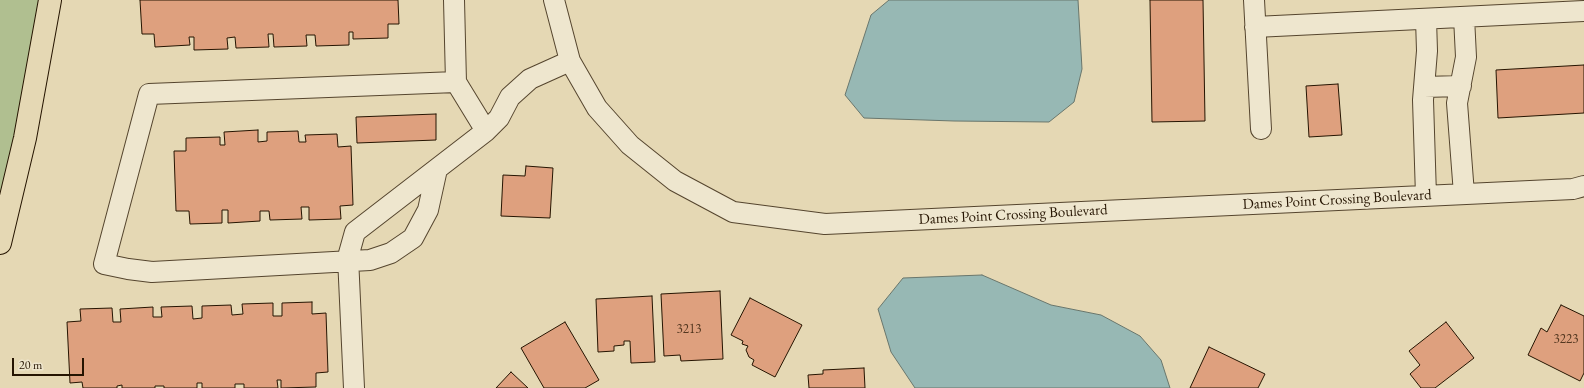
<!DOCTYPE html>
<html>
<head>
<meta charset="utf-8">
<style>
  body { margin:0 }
  #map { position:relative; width:1584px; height:388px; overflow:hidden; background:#e5d8b4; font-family:"EB Garamond",serif }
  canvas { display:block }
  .scale { position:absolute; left:12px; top:358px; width:72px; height:18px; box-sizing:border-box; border:2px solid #251401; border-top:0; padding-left:5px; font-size:12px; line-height:14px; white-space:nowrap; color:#251401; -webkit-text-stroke:3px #eee6ce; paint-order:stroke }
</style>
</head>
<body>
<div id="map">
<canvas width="1584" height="388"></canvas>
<div class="scale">20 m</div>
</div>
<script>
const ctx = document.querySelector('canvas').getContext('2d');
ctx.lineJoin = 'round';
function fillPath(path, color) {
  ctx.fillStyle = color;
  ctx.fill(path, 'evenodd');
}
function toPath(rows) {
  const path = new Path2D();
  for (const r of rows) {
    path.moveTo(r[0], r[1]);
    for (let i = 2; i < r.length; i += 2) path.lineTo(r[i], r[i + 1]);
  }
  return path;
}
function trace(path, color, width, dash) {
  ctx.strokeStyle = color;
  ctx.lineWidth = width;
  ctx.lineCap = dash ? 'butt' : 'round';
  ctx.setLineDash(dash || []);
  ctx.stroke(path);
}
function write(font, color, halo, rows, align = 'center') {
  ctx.font = font + ' "EB Garamond",serif';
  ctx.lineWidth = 3;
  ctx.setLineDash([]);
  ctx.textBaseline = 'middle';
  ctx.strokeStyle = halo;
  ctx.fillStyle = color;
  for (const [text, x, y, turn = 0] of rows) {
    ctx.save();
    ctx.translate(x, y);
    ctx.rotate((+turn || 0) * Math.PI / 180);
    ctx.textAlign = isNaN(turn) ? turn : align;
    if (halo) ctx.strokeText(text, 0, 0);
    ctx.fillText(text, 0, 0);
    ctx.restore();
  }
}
fillPath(toPath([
  [0,0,40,0,0,210]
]), '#b0bf90');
const water = toPath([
  [889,0,1078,0,1082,69,1074,102,1049,122,954,121,864,118,845,95,871,15,889,0],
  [982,275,1051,305,1101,315,1140,336,1161,360,1170,388,915,388,891,352,878,309,903,278,982,275]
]);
fillPath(water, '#97b8b4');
trace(water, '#69766c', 1);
const building = toPath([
  [140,0,398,0,399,24,388,24,388,38,353,39,353,32,349,32,349,45,316,46,315,35,306,35,307,46,274,47,273,34,268,34,269,47,236,48,235,37,227,38,228,49,194,50,194,37,189,37,190,45,155,47,154,34,142,34,140,0],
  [1150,0,1203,0,1205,121,1152,122,1150,0],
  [1584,65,1584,113,1498,118,1496,70,1584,65],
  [1338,84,1342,135,1309,137,1306,86,1338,84],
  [436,114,436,140,357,143,356,117,436,114],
  [258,130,258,142,267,141,267,132,298,131,299,142,306,142,305,135,337,134,338,147,351,146,353,205,340,206,341,219,309,220,309,207,301,207,302,219,270,220,269,211,260,211,260,221,228,223,228,210,222,210,222,223,190,224,189,211,176,211,174,151,186,151,186,138,220,137,220,145,225,145,224,132,258,130],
  [526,166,553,168,550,218,501,216,503,175,525,176,526,166],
  [720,291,723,359,681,361,680,355,664,356,661,294,720,291],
  [652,296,655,362,631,363,630,341,624,341,624,345,614,346,614,351,598,352,596,299,652,296],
  [750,298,802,325,775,377,752,365,754,360,749,357,746,350,748,346,742,344,743,341,731,335,750,298],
  [312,302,312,314,326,313,328,372,316,373,316,387,281,388,281,380,277,380,278,388,244,388,244,384,235,384,235,388,202,388,202,383,197,383,197,388,164,388,164,386,155,386,155,388,122,388,122,385,117,386,117,388,83,388,82,382,70,383,67,322,81,321,80,309,112,308,113,322,121,322,120,309,153,307,153,317,162,317,161,307,192,306,193,319,202,318,202,306,231,305,232,315,243,314,242,304,273,303,273,316,282,316,282,303,312,302],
  [1561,305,1584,316,1584,373,1580,381,1528,355,1541,328,1547,332,1561,305],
  [565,322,599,380,585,388,544,388,521,348,565,322],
  [1446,322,1474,358,1435,388,1421,388,1410,374,1420,365,1409,351,1446,322],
  [1209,347,1265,374,1258,388,1190,388,1209,347],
  [864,368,865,388,809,388,808,375,823,374,823,370,864,368],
  [511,372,528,388,496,388,511,372]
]);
fillPath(building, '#dea07e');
trace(building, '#251401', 1);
const street = toPath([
  [454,0,456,82],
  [554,0,570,61,597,108,630,145,675,181,733,212,825,224,1573,189,1584,186],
  [1254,0,1261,129],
  [1255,27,1584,11],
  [1424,87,1461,86],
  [437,169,428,210,413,238,391,253,370,260,152,272,128,269,104,264,149,94,456,82,486,131],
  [1464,194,1457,103,1466,57,1464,17],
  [1426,196,1423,100,1427,51,1426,19],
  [354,388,348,257,355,232,486,131,499,118,510,97,530,79,570,61]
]);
const highway = toPath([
  [0,243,25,138,50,0]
]);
trace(street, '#55452e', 22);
trace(highway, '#251401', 24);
trace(street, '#eee6ce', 20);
trace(highway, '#e5d8b4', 22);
write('13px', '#533720', null, [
  ["3213",689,329],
  ["3223",1566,339]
]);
write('15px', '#251401', '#eee6ce', [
  ["Dames Point Crossing Boulevard",1337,200,-3],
  ["Dames Point Crossing Boulevard",1013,215,-3]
]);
</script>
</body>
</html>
